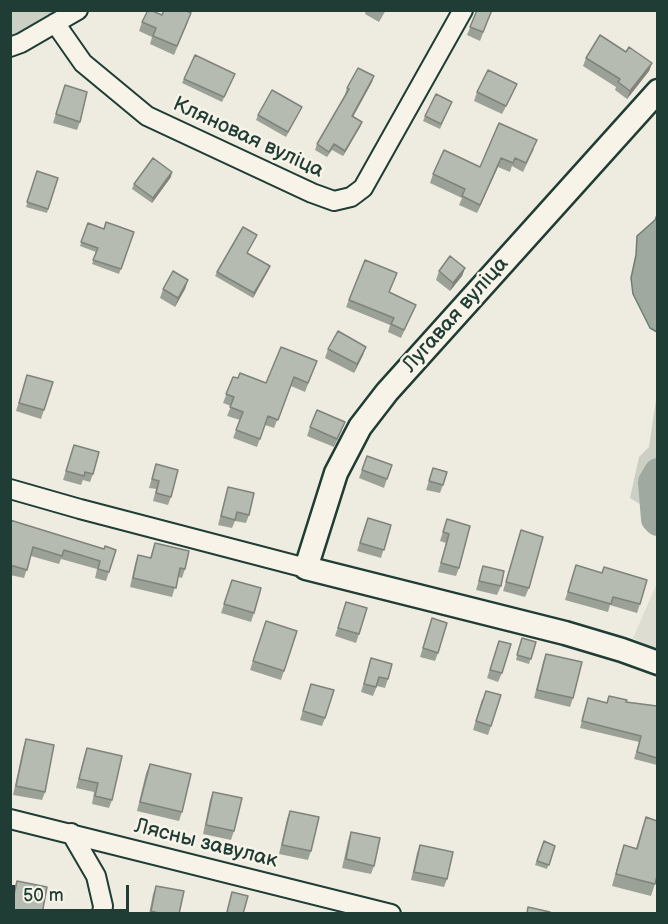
<!DOCTYPE html>
<html>
<head>
<meta charset="utf-8">
<style>
  body { margin:0 }
  #map { position:relative; width:668px; height:924px; overflow:hidden; background:#eeece1; font-family:"Balsamiq Sans",sans-serif }
  canvas { display:block }
  .frame { position:absolute; inset:0; border:12px solid #1f3d34; pointer-events:none }
  .scale { position:absolute; left:12px; top:885px; width:117px; height:27px; box-sizing:border-box; border:3px solid #1f3d34; border-top:0; padding-left:8px; font-size:18px; line-height:21px; white-space:nowrap; color:#1f3d34; -webkit-text-stroke:4px #f7f3e8; paint-order:stroke }
</style>
</head>
<body>
<div id="map">
<canvas width="668" height="924"></canvas>
<div class="frame"></div>
<div class="scale">50 m</div>
</div>
<script>
const ctx = document.querySelector('canvas').getContext('2d');
ctx.lineJoin = 'round';
function fillPath(path, color) {
  ctx.fillStyle = color;
  ctx.fill(path, 'evenodd');
}
function toPath(rows) {
  const path = new Path2D();
  for (const r of rows) {
    path.moveTo(r[0], r[1]);
    for (let i = 2; i < r.length; i += 2) path.lineTo(r[i], r[i + 1]);
  }
  return path;
}
function trace(path, color, width, dash) {
  ctx.strokeStyle = color;
  ctx.lineWidth = width;
  ctx.lineCap = dash ? 'butt' : 'round';
  ctx.setLineDash(dash || []);
  ctx.stroke(path);
}
function write(font, color, halo, rows, align = 'center') {
  ctx.font = font + ' "Balsamiq Sans",sans-serif';
  ctx.lineWidth = 5;
  ctx.setLineDash([]);
  ctx.textBaseline = 'middle';
  ctx.strokeStyle = halo;
  ctx.fillStyle = color;
  for (const [text, x, y, turn = 0] of rows) {
    ctx.save();
    ctx.translate(x, y);
    ctx.rotate((+turn || 0) * Math.PI / 180);
    ctx.textAlign = isNaN(turn) ? turn : align;
    if (halo) ctx.strokeText(text, 0, 0);
    ctx.fillText(text, 0, 0);
    ctx.restore();
  }
}
fillPath(toPath([
  [657,583,657,650,633,638]
]), '#ddddd2');
fillPath(toPath([
  [10,11,60,11,11,37],
  [657,393,657,515,630,498,639,457,649,447]
]), '#cccfc4');
const water = toPath([
  [657,215,657,332,650,328,633,294,631,278,636,255,637,236,655,220,657,215]
]);
fillPath(water, '#9fa99f');
trace(water, '#6c7e74', 1.5);
trace(toPath([
  [658,472,652,482,655,519,658,522]
]), '#9fa99f', 28);
const minor = toPath([
  [55,23,83,63,147,116,312,193,334,201,351,197,363,188,463,10],
  [10,47,21,43,78,10],
  [10,489,80,509,306,568],
  [10,819,391,914],
  [71,833,96,876,103,906,102,914]
]);
const tertiary = toPath([
  [658,91,387,392,360,427,336,473,306,568,565,633,622,650,658,663]
]);
trace(minor, '#1f3d34', 22);
trace(tertiary, '#1f3d34', 27);
trace(minor, '#f7f3e8', 18);
trace(tertiary, '#f7f3e8', 22);
fillPath(toPath([
  [366,10,386,10,379,22,365,14],
  [477,10,492,10,480,41,467,35],
  [162,15,188,22,174,55,150,44,152,37,139,31,142,22],
  [626,52,652,63,649,71,627,99,615,90,616,87,583,66,586,58],
  [374,76,372,82,353,117,362,122,360,127,343,156,332,150,327,157,315,150,317,144,346,94,345,94,347,88],
  [233,78,222,102,182,83,184,79],
  [65,85,80,122,77,130,53,123],
  [477,92,513,93,502,114,474,101],
  [450,106,440,129,423,121,425,116],
  [302,107,286,137,256,120,258,115],
  [499,123,534,149,523,172,512,166,510,172,498,167,477,213,459,205,462,198,430,183,433,174,480,167],
  [37,171,58,178,47,213,26,207],
  [171,177,152,203,132,189,134,184],
  [88,223,104,229,134,232,119,274,92,264,96,252,80,246],
  [257,235,247,253,270,266,253,298,215,276,217,272],
  [365,260,390,292,416,305,401,338,388,332,390,325,346,307],
  [465,268,462,276,450,291,436,280,439,271],
  [188,280,185,289,175,307,160,298,163,289],
  [366,347,363,355,354,373,325,358,328,349],
  [317,361,305,392,291,386,274,428,265,425,257,447,233,438,240,420,227,416,231,406,223,403,233,377,266,383],
  [27,375,44,410,41,419,16,411],
  [310,427,342,430,334,447,307,436],
  [74,445,93,474,90,482,83,480,81,485,63,480],
  [367,456,387,479,384,488,359,478],
  [156,464,171,497,168,505,153,501,156,489,149,488],
  [433,468,443,485,440,493,426,490],
  [228,487,249,515,246,523,235,521,232,528,218,525],
  [447,519,459,568,456,576,438,572,446,543,440,541],
  [10,520,104,549,109,572,106,581,95,578,97,569,61,559,59,564,31,556,24,578,10,575],
  [391,525,381,558,357,551,365,526],
  [521,530,529,588,525,597,503,591],
  [155,543,185,569,182,578,178,577,172,597,130,587,135,564,138,555,150,558],
  [576,565,640,604,637,613,610,605,608,612,565,600],
  [483,566,501,586,497,595,476,590],
  [232,580,254,613,251,622,221,613],
  [346,602,359,634,356,643,335,636],
  [432,618,438,653,435,661,420,657],
  [266,621,297,631,281,680,250,670],
  [522,638,536,642,529,664,516,660],
  [499,641,502,673,498,682,487,678],
  [546,654,573,698,570,707,534,698,543,662],
  [371,658,388,679,385,688,377,686,373,696,361,692],
  [311,684,325,718,322,726,300,720],
  [609,696,626,702,657,706,657,765,634,759,639,742,580,728,588,698,607,703],
  [482,699,491,726,488,735,473,730],
  [26,739,45,792,42,800,13,795,23,748],
  [87,748,112,800,109,808,92,804,94,792,76,788,84,757],
  [150,764,182,812,179,821,137,811,146,773],
  [213,792,234,831,231,840,203,834,210,800],
  [290,811,311,851,308,860,279,854,287,819],
  [646,817,655,884,651,896,612,886,620,857,624,845,636,848],
  [351,832,374,866,371,874,342,868,348,841],
  [544,841,555,846,547,869,535,865],
  [420,845,447,879,444,887,411,880,417,853],
  [17,881,42,914,10,914,10,904,14,889],
  [156,886,179,914,149,914,153,894]
]), '#9ca197');
fillPath(toPath([
  [652,63,649,71,627,99,630,91],
  [374,76,372,82,350,122,352,116],
  [362,122,360,127,343,156,345,151],
  [501,158,498,167,477,213,480,205],
  [172,172,171,177,152,203,153,198],
  [270,266,268,271,253,298,254,293],
  [465,268,462,276,450,291,453,283],
  [188,280,185,289,175,307,178,298],
  [366,347,363,355,354,373,357,364]
]), '#7f837b');
const building = toPath([
  [148,10,150,10,162,15,164,10,185,10,191,13,177,46,153,36,156,28,142,22,148,10],
  [477,10,492,10,483,32,470,27,477,10],
  [600,35,626,52,629,47,652,63,630,91,618,82,620,79,586,58,600,35],
  [195,55,235,74,224,97,184,79,195,55],
  [358,68,374,76,352,116,362,122,345,151,334,144,329,152,317,144,349,89,347,88,358,68],
  [488,70,517,84,506,106,477,92,488,70],
  [65,85,87,92,80,122,56,114,65,85],
  [272,90,302,107,288,132,258,115,272,90],
  [436,94,452,102,441,124,425,116,436,94],
  [499,123,537,140,526,163,515,158,513,163,501,158,480,205,462,196,465,189,433,174,444,150,480,167,499,123],
  [153,158,172,172,153,198,134,184,153,158],
  [37,171,58,178,48,209,27,202,37,171],
  [106,222,134,232,121,269,93,260,98,248,81,242,88,223,104,229,106,222],
  [243,227,257,235,247,253,270,266,254,293,217,272,243,227],
  [450,256,465,268,453,283,439,271,450,256],
  [365,260,397,273,389,292,416,305,404,330,391,324,394,318,349,300,365,260],
  [173,271,188,280,178,298,163,289,173,271],
  [338,331,366,347,357,364,328,349,338,331],
  [281,347,317,361,308,383,294,377,278,420,268,416,260,439,236,430,243,412,230,407,234,397,226,394,233,377,238,378,240,373,266,383,281,347],
  [27,375,53,382,44,410,19,403,27,375],
  [317,410,345,422,337,439,310,427,317,410],
  [74,445,99,452,93,474,85,472,84,476,66,471,74,445],
  [367,456,392,465,387,479,362,470,367,456],
  [156,464,178,470,171,497,156,493,159,481,152,479,156,464],
  [433,468,447,472,443,485,429,481,433,468],
  [228,487,254,493,249,515,237,512,235,520,221,516,228,487],
  [368,518,391,525,384,550,360,543,368,518],
  [447,519,470,526,459,568,441,563,449,534,443,532,447,519],
  [10,520,104,549,105,546,116,550,109,572,98,569,100,561,64,550,62,556,33,547,27,570,10,565,10,520],
  [521,530,543,537,529,588,506,582,521,530],
  [155,543,189,551,185,569,180,568,176,588,133,578,138,555,151,558,155,543],
  [576,565,602,573,604,567,647,580,640,604,613,597,611,604,568,592,576,565],
  [483,566,504,571,501,586,479,581,483,566],
  [232,580,261,588,254,613,224,604,232,580],
  [346,602,367,608,359,634,338,628,346,602],
  [432,618,447,623,438,653,423,648,432,618],
  [266,621,297,631,284,671,253,661,266,621],
  [522,638,536,642,531,659,517,655,522,638],
  [499,641,511,644,502,673,490,670,499,641],
  [546,654,582,662,573,698,537,690,546,654],
  [371,658,392,664,388,679,379,677,376,687,364,684,371,658],
  [311,684,334,690,325,718,303,711,311,684],
  [486,691,501,695,491,726,476,721,486,691],
  [609,696,627,700,626,702,657,706,657,758,637,752,641,736,582,721,588,698,607,703,609,696],
  [26,739,54,745,45,792,16,786,26,739],
  [87,748,122,756,112,800,95,796,98,783,79,779,87,748],
  [150,764,191,774,182,812,140,802,150,764],
  [213,792,242,798,234,831,206,825,213,792],
  [290,811,319,817,311,851,282,845,290,811],
  [646,817,657,821,657,876,655,884,616,874,624,845,637,849,646,817],
  [351,832,380,838,374,866,346,859,351,832],
  [544,841,555,846,549,865,537,861,544,841],
  [420,845,453,852,447,879,414,872,420,845],
  [17,881,47,887,42,914,10,913,17,881],
  [156,886,184,891,179,914,162,914,151,911,156,886],
  [232,892,248,896,243,914,233,914,227,912,232,892],
  [528,907,550,912,550,914,527,914,528,907]
]);
fillPath(building, '#b5bbb0');
trace(building, '#7f837b', 1.5);
write('21px', '#1f3d34', '#f7f3e8', [
  ["Кляновая вуліца",248,138,25],
  ["Лугавая вуліца",456,315,-48],
  ["Лясны завулак",206,844,14]
]);
</script>
</body>
</html>
